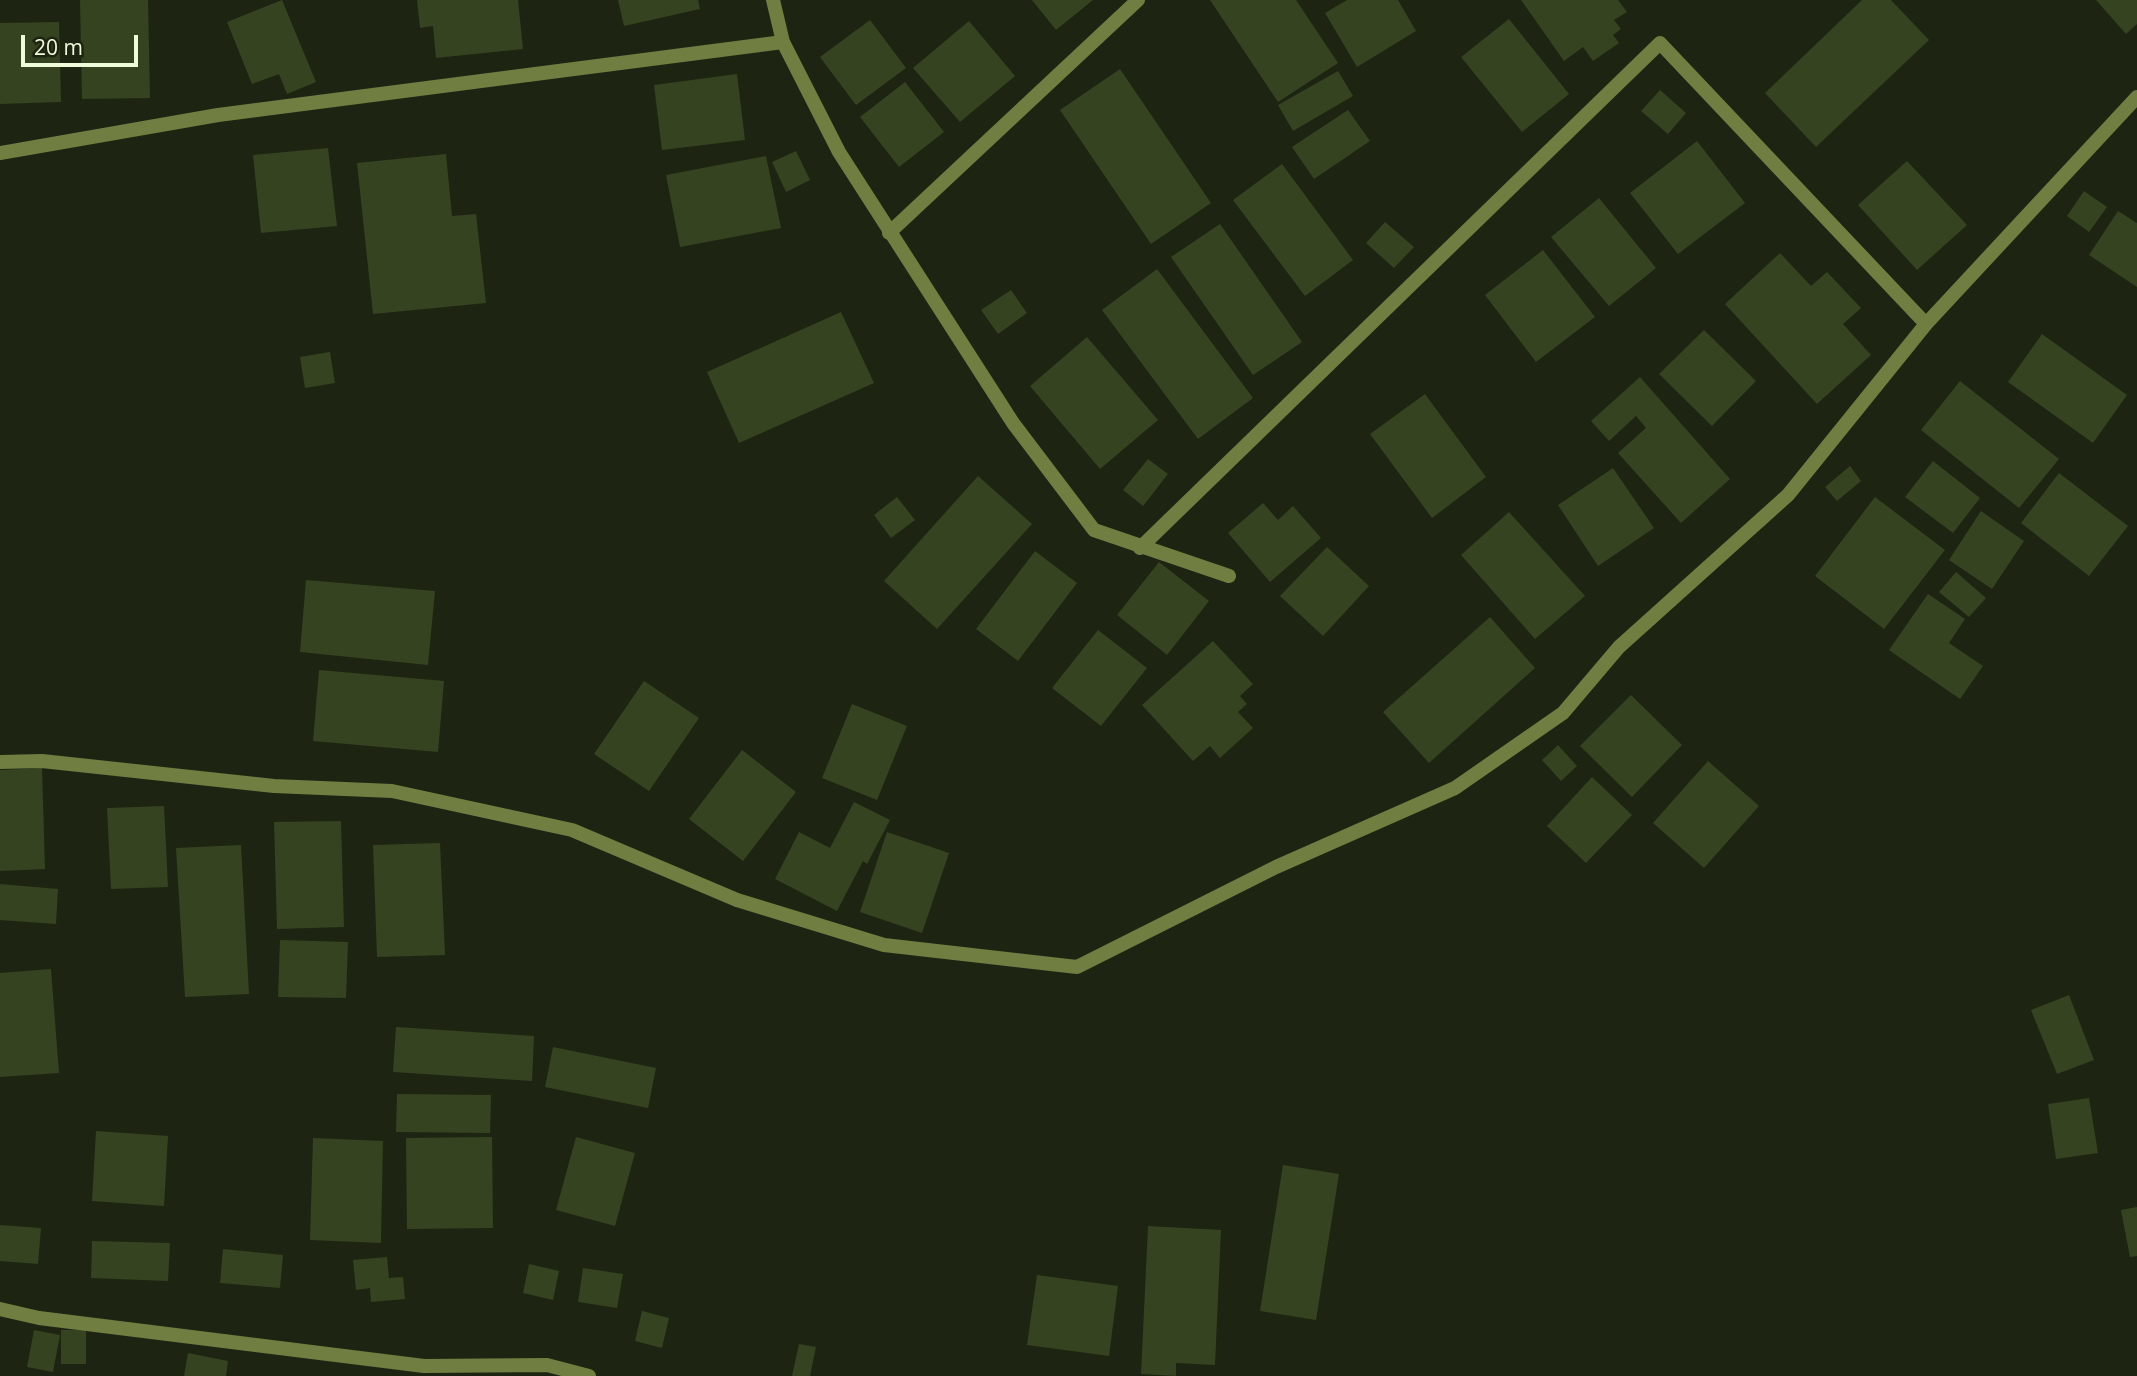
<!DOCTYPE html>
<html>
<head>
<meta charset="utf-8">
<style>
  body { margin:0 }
  #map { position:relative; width:2137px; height:1376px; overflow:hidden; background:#1e2412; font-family:"Open Sans",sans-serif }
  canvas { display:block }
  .scale { position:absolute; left:21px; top:35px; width:117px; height:32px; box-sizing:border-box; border:4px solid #f0fbd9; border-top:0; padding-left:9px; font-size:21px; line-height:24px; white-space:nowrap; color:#f0fbd9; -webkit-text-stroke:5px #1e2412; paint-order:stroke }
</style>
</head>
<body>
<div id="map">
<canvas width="2137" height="1376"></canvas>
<div class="scale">20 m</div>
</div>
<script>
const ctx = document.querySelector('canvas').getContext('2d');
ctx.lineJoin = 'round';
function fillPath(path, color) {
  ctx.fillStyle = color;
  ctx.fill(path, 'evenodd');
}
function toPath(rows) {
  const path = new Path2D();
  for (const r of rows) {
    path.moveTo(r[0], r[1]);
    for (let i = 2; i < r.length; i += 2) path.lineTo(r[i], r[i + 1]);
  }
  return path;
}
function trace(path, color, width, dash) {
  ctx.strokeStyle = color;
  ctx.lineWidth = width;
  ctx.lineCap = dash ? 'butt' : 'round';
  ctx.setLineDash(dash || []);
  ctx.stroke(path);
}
fillPath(toPath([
  [80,0,148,0,150,98,82,99],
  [282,0,316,82,287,94,279,74,252,84,227,22],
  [417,0,518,0,523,49,436,58,433,26,420,28],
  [618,0,698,0,700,9,624,26],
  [1032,0,1093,0,1056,30],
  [1210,0,1296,0,1338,63,1278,102],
  [1347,0,1398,0,1416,31,1357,67,1325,13],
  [1521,0,1618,0,1627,12,1614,20,1621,29,1613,35,1619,43,1593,61,1583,47,1564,61],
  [1862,0,1891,0,1929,40,1816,147,1765,93],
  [2096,0,2137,0,2137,24,2126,34],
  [1509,19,1569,94,1522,132,1461,57],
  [870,20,906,68,856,105,820,57],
  [969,21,1015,76,960,122,913,68],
  [59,22,61,102,0,104,0,23],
  [1120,69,1211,203,1151,244,1060,110],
  [1338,71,1353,96,1293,131,1278,105],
  [737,74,745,140,662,150,654,85],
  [905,82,944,132,899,167,860,117],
  [1660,90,1686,113,1668,134,1641,111],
  [1348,110,1370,141,1314,179,1292,147],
  [1697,141,1745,203,1678,254,1630,193],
  [328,148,337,226,261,233,253,155],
  [796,151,810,180,786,192,772,162],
  [446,154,452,216,476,214,486,303,373,314,357,163],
  [766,156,781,228,680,247,666,175],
  [1907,161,1967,225,1917,270,1858,205],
  [1282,164,1353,260,1305,296,1233,200],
  [2084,191,2107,207,2089,232,2067,216],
  [1599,198,1656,268,1609,306,1551,237],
  [2118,211,2137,223,2137,287,2089,255],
  [1385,222,1414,247,1394,268,1366,243],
  [1220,224,1302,342,1253,375,1171,257],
  [1543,250,1595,317,1536,362,1485,295],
  [1780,253,1811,286,1827,272,1861,308,1843,324,1871,355,1817,404,1725,304],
  [1157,269,1253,398,1198,439,1102,310],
  [1011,290,1027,313,998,334,981,310],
  [841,312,874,383,739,443,707,372],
  [1704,330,1756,381,1712,426,1659,374],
  [2042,334,2127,395,2093,443,2008,382],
  [1087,337,1158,420,1100,469,1030,386],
  [330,352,335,383,305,388,300,357],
  [1640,377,1730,479,1681,523,1618,453,1646,428,1636,416,1609,441,1591,421],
  [1960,381,2059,459,2019,508,1921,430],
  [1425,394,1486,477,1432,518,1370,434],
  [1148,459,1168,474,1143,506,1123,490],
  [1933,461,1980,498,1953,533,1905,497],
  [1850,466,1861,481,1837,501,1825,487],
  [1613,468,1654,528,1598,566,1558,505],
  [2059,473,2128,526,2089,576,2021,523],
  [978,476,1032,524,937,629,884,581],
  [897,497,915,520,891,538,874,515],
  [1875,497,1945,550,1884,629,1815,576],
  [1263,503,1278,520,1293,506,1321,538,1270,582,1228,533],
  [1981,511,2024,541,1992,589,1949,560],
  [1509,512,1585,596,1535,639,1461,555],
  [1327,547,1369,586,1323,636,1280,596],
  [1035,551,1077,583,1018,661,976,629],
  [1159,562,1209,601,1167,655,1117,615],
  [1956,572,1986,598,1969,617,1939,592],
  [306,580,435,591,428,665,300,652],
  [1928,594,1965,619,1949,643,1983,666,1960,699,1889,650],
  [1490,617,1535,668,1429,763,1383,712],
  [1098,630,1147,668,1101,726,1052,688],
  [1213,641,1253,684,1240,696,1247,704,1238,712,1253,728,1220,758,1210,746,1193,761,1142,705],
  [319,670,444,681,438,752,313,741],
  [644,681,699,718,649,791,594,754],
  [1631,695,1682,745,1632,797,1580,746],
  [852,704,907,726,877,800,822,778],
  [1558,745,1577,766,1561,781,1542,760],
  [742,750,796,792,743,861,689,819],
  [1708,761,1759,806,1704,868,1653,823],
  [42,768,45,869,0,871,0,770],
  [1592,777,1632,815,1586,863,1547,826],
  [854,802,890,820,867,864,863,861,837,911,775,879,799,832,830,848],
  [164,806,168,887,111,889,107,808],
  [341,821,344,927,277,929,274,822],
  [887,832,949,853,922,933,860,912],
  [440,843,445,955,377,957,373,845],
  [241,845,249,994,185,997,176,848],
  [0,884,58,889,56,924,0,920],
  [280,940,348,942,346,998,278,997],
  [51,969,59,1073,0,1077,0,973],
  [2069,995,2094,1060,2057,1074,2031,1010],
  [396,1027,534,1036,532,1081,393,1072],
  [553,1047,656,1068,648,1108,545,1087],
  [397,1094,491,1095,490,1133,396,1132],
  [2089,1098,2098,1153,2056,1159,2048,1104],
  [96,1131,168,1136,164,1206,92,1201],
  [492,1137,493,1228,407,1229,406,1138],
  [576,1137,635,1153,615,1226,556,1210],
  [313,1138,383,1141,381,1243,310,1240],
  [1283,1165,1339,1174,1316,1320,1260,1311],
  [2137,1207,2137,1256,2130,1257,2121,1210],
  [0,1225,41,1228,38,1264,0,1261],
  [1148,1226,1221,1230,1215,1365,1176,1363,1176,1376,1141,1374],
  [92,1241,170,1243,168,1281,91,1278],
  [223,1249,283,1255,280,1288,220,1283],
  [387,1257,389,1278,403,1277,405,1299,371,1302,370,1288,356,1290,353,1260],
  [529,1264,559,1271,553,1300,523,1293],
  [583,1268,623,1274,617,1308,578,1302],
  [1037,1275,1118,1286,1109,1356,1027,1345],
  [642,1311,669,1318,662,1348,635,1341],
  [34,1330,60,1335,53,1372,27,1367],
  [61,1330,86,1330,86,1364,61,1364],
  [799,1344,816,1347,810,1376,792,1376],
  [188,1353,228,1361,226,1376,184,1376]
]), '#354320');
trace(toPath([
  [773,0,783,42,839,152,1013,423,1094,530,1229,576],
  [0,153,218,115,783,42],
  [889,233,1138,0],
  [1140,548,1660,43,1926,324],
  [0,762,42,761,274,786,392,791,572,830,737,900,884,945,1077,967,1276,867,1455,788,1563,713,1619,647,1788,495,1926,324,2137,97],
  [0,1309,39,1318,424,1366,547,1365,589,1376]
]), '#707e42', 14);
</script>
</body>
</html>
